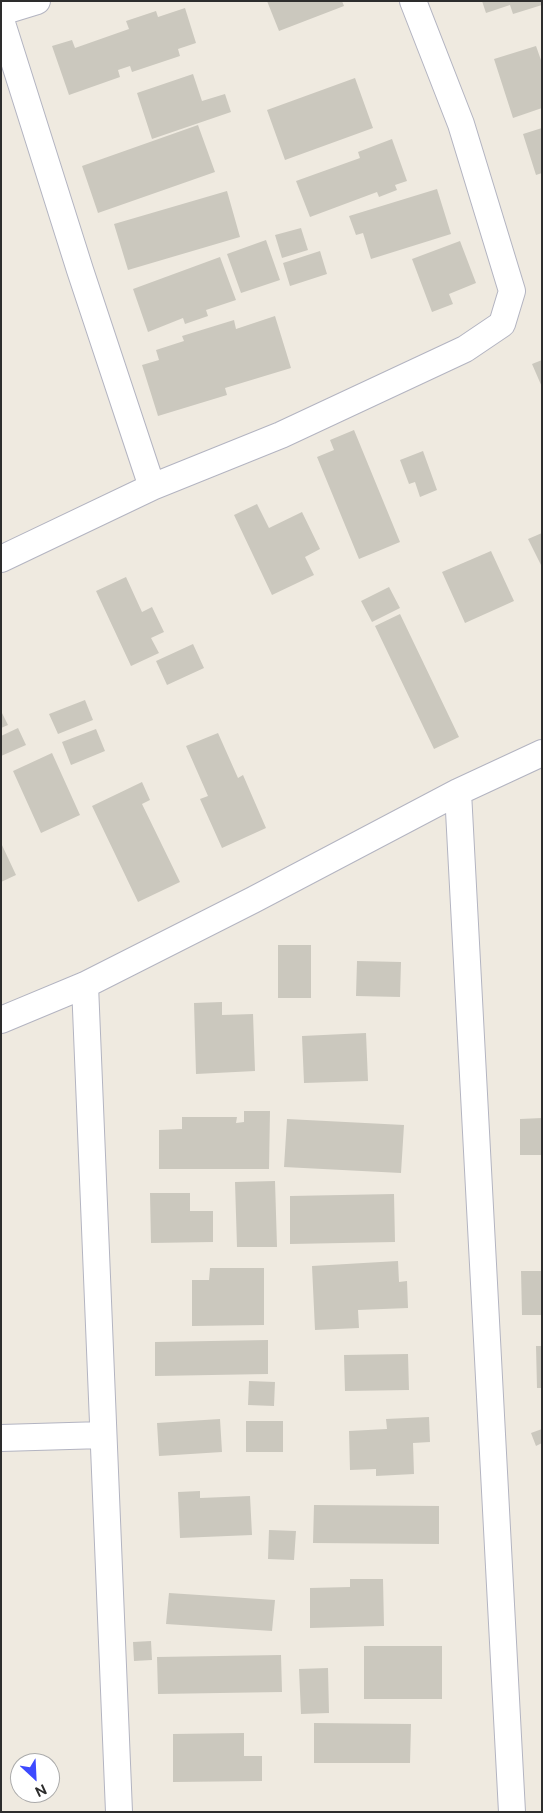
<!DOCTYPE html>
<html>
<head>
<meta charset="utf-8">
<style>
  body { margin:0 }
  #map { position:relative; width:543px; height:1813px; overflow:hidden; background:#efeae0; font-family:"Public Sans",sans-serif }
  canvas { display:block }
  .frame { position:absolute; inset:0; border:2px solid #2d2d2d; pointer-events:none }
  .north { position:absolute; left:10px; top:1753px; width:50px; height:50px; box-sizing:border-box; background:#fff; border:1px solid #ababab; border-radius:50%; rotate:155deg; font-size:14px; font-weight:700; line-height:20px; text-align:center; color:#2d2d2d }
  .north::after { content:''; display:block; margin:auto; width:18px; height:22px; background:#3d4aff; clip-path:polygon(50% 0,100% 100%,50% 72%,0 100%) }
</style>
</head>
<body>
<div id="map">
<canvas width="543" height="1813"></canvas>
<div class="frame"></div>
<div class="north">N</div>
</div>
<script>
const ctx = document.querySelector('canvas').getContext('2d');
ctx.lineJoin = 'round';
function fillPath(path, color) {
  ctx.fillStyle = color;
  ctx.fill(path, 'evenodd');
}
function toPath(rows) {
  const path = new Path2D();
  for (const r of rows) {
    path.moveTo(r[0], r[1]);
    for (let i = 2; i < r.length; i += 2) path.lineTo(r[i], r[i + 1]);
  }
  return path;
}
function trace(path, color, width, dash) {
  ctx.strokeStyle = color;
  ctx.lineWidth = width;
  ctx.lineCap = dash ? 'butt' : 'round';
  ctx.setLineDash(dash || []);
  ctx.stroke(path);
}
fillPath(toPath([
  [267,1,342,1,344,6,279,31],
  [482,1,542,1,542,5,513,14,510,5,486,13],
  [185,8,196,43,178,49,180,56,132,72,130,66,118,70,120,77,69,95,52,46,72,40,75,48,129,29,126,21,156,11,158,17],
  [536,46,542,63,542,108,513,118,494,59],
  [193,74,202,101,225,94,231,112,152,139,137,93],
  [355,78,373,128,285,160,267,110],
  [198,125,215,172,98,213,82,166],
  [542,128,542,173,536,175,523,134],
  [392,139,407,181,395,185,397,190,379,197,377,192,310,217,296,181,360,158,358,152],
  [437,189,451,234,371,259,363,233,356,235,349,216],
  [227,191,240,237,128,270,114,224],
  [301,228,308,250,282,258,275,235],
  [266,240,280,280,241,293,227,254],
  [460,241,476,283,449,294,453,304,432,312,412,259],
  [320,251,327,274,290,286,283,263],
  [220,257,236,300,206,310,208,316,185,324,183,318,148,332,133,289],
  [275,316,291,368,225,388,227,395,158,416,142,365,159,360,156,350,184,341,182,336,234,320,236,329],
  [542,360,542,387,532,364],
  [354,430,400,542,359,559,317,457,334,450,330,440],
  [423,451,437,490,420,497,415,482,409,484,400,460],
  [257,504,269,528,302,512,320,549,305,557,314,575,272,595,234,515],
  [542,533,542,567,528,539],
  [491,551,514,601,465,623,442,572],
  [126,577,142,612,152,607,164,632,151,638,159,653,131,666,96,591],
  [389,587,400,608,372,622,361,601],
  [400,614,459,737,434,749,375,626],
  [193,644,204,668,167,685,156,661],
  [85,700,93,720,58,734,49,714],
  [1,711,8,725,1,728],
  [18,728,26,745,1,756,1,736],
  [96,729,105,751,71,765,62,742],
  [218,733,238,778,243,775,266,828,222,848,200,799,208,796,186,746],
  [52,753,80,815,41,833,13,771],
  [142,782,150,800,142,804,180,882,138,902,92,806],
  [1,843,16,875,1,882],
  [278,945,311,945,311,998,278,998],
  [357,961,401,962,400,997,356,996],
  [222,1002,222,1015,253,1014,255,1071,196,1074,194,1003],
  [366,1033,368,1081,304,1083,302,1036],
  [244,1111,270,1111,269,1169,159,1169,159,1130,182,1129,182,1117,237,1117,236,1123,244,1122],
  [542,1118,542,1155,520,1155,520,1119],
  [287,1119,404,1125,401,1173,284,1167],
  [275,1181,277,1247,237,1247,235,1182],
  [150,1193,190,1193,190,1211,213,1211,213,1242,151,1243],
  [394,1194,395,1242,290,1244,290,1196],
  [398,1261,399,1282,407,1281,408,1308,358,1310,359,1328,315,1330,312,1266],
  [210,1268,264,1268,264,1325,192,1326,192,1280,209,1280],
  [521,1271,542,1271,542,1315,522,1315],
  [268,1340,268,1374,155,1376,155,1342],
  [536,1346,542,1346,542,1388,537,1388],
  [408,1354,409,1390,345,1391,344,1355],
  [249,1381,275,1382,274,1406,248,1405],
  [429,1417,430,1442,413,1443,414,1474,376,1476,376,1469,350,1470,349,1431,387,1429,386,1419],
  [220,1419,222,1452,159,1456,157,1423],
  [246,1421,283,1421,283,1452,246,1452],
  [542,1429,542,1443,536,1446,531,1433],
  [200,1491,200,1498,250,1496,252,1535,180,1538,178,1492],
  [314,1505,439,1506,439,1544,313,1543],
  [269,1530,296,1531,294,1560,268,1559],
  [350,1579,383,1579,384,1626,310,1628,310,1588,350,1587],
  [169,1593,275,1600,272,1631,166,1624],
  [151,1641,152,1660,134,1661,133,1642],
  [364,1646,442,1646,442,1699,364,1699],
  [281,1655,282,1692,158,1694,157,1657],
  [328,1668,329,1713,301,1714,299,1669],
  [314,1723,411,1724,410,1763,314,1763],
  [244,1733,244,1756,262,1756,262,1781,173,1782,173,1734]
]), '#cbc8be');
const minor = toPath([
  [1,12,37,1],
  [1,20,80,270,152,487],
  [1,559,152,487,281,435,465,349,502,324,512,291,461,124,413,1],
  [458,792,512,1812],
  [85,985,119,1812],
  [1,1020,85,985,253,900,458,792,542,753],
  [1,1438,103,1435]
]);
trace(minor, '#b3b4c1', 28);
trace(minor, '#fff', 26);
</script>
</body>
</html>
